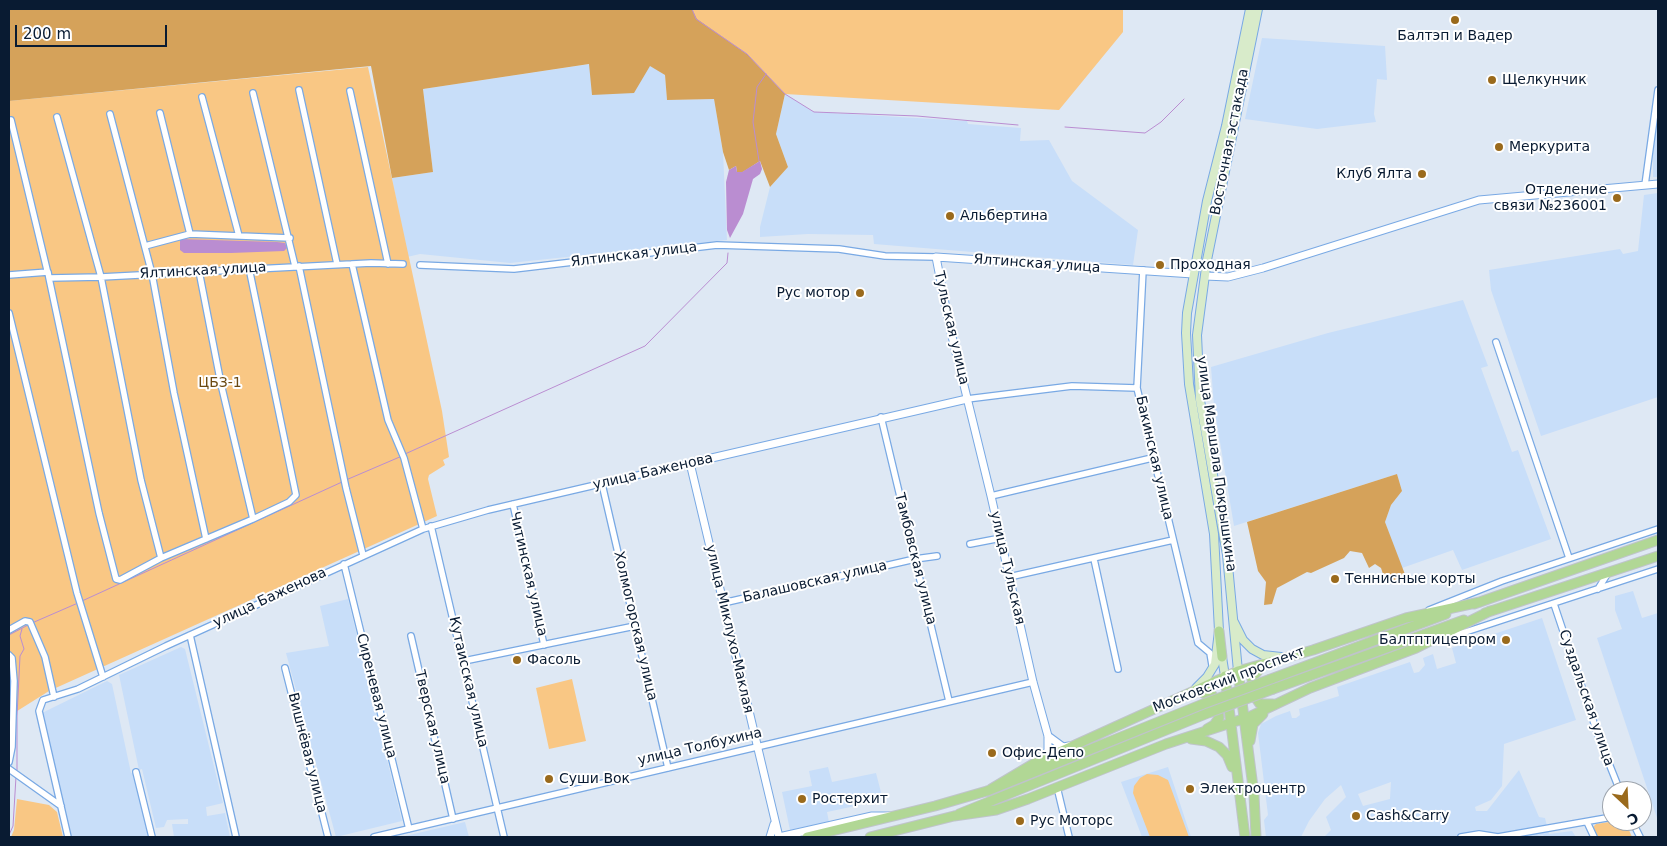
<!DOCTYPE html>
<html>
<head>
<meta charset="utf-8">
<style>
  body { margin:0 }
  #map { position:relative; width:1667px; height:846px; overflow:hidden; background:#dee8f4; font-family:"DejaVu Sans",sans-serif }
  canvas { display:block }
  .frame { position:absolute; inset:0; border:10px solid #091b32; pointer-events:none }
  .north { position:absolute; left:1602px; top:781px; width:50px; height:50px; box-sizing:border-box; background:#fff; border:1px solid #9da4ad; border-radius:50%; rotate:155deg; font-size:14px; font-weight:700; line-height:20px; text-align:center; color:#091b32 }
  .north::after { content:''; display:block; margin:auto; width:18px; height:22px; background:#9a6a1c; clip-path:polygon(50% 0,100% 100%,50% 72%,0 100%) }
  .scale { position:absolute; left:15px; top:25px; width:152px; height:22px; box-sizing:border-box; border:2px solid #091b32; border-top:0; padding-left:6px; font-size:15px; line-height:18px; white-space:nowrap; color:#091b32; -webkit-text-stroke:4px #fff; paint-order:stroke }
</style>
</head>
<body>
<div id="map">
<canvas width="1667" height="846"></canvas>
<div class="frame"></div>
<div class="north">С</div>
<div class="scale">200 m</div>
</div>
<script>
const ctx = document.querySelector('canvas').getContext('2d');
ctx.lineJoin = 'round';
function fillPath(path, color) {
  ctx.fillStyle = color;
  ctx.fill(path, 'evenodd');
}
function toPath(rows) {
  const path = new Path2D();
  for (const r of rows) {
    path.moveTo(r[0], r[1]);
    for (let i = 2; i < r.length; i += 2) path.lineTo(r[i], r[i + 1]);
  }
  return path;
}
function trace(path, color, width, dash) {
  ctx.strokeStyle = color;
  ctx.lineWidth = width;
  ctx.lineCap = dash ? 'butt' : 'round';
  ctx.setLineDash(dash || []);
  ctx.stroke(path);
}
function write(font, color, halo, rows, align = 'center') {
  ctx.font = font + ' "DejaVu Sans",sans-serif';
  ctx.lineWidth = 4;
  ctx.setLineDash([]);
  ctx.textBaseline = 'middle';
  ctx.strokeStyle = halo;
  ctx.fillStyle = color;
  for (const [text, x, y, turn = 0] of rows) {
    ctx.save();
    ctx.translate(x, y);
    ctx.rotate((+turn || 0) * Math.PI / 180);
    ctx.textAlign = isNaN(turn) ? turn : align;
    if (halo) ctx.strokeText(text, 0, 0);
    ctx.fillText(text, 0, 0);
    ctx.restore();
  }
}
fillPath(toPath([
  [1262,38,1385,46,1387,80,1377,79,1374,114,1376,122,1317,129,1245,119],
  [590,64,650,65,665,75,667,100,714,99,723,152,727,240,510,263,420,254,407,257,392,178,433,172,423,89],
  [785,94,814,112,967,121,968,124,1021,128,1020,141,1049,140,1072,181,1138,230,1133,265,874,244,873,235,808,234,760,237,760,227,770,187,788,167,776,134],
  [1658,113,1658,177,1653,177,1653,141],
  [1658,193,1658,397,1541,436,1491,290,1489,270,1620,249,1623,254,1638,251,1644,195],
  [1463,300,1488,366,1481,368,1512,452,1518,450,1551,539,1462,570,1453,550,1402,568,1385,522,1391,505,1402,491,1397,474,1234,526,1214,406,1211,367,1328,333],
  [1633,591,1642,618,1658,613,1658,821,1597,638,1622,629,1615,610,1615,596],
  [348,599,402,821,336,837,286,653,329,646,320,606],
  [1542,618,1576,720,1504,744,1502,786,1491,800,1475,807,1476,811,1487,811,1519,770,1539,817,1545,818,1549,834,1572,831,1576,837,1541,837,1544,835,1531,837,1324,837,1331,830,1326,817,1346,797,1341,785,1325,799,1309,821,1301,837,1266,837,1264,820,1268,815,1258,733,1261,724,1276,716,1290,711,1292,718,1296,718,1300,715,1299,709,1339,696,1337,687,1410,662,1414,673,1419,672,1425,665,1423,658,1433,654,1437,669,1456,663,1452,648],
  [1391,782,1390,799,1363,806,1358,794],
  [181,647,185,649,223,803,206,807,207,816,225,813,230,837,174,837,172,824,188,824,188,819,167,820,164,827,156,828,142,769,139,770,119,675],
  [107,681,112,684,131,773,134,774,149,837,71,837,42,713],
  [828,767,832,782,876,773,883,800,827,812,829,822,790,830,782,792,812,786,809,771],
  [1168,767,1191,837,1142,837,1121,782],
  [465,822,469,837,401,837]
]), '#c8def9');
fillPath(toPath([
  [692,9,1123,9,1123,32,1059,110,785,94,747,54,696,19],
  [368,67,442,411,449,457,443,460,445,465,429,475,428,479,437,516,49,691,14,713,9,755,9,101],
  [572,679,586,741,549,749,536,688],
  [1147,774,1158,775,1168,780,1189,837,1150,837,1133,793,1134,786,1140,778],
  [17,799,49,805,57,812,63,837,11,837,14,830],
  [1616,821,1625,821,1632,837,1598,837,1593,827,1596,824]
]), '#f9c784');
fillPath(toPath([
  [9,9,692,9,697,19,747,54,785,94,776,134,788,167,770,187,760,161,743,172,737,172,736,166,729,170,723,152,714,99,667,100,665,75,650,66,634,93,592,95,589,64,423,89,433,172,392,178,371,66,9,101],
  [1397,474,1402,491,1391,505,1385,522,1406,577,1391,581,1384,577,1381,568,1375,564,1369,568,1362,553,1350,551,1344,558,1311,573,1307,572,1277,588,1272,604,1264,605,1266,582,1258,571,1247,522]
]), '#d5a25a');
fillPath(toPath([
  [760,161,762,169,760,174,753,179,743,214,730,238,727,230,726,182,729,170,736,166,737,172,742,172],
  [180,239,277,242,285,243,287,248,284,251,231,253,184,253,180,250]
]), '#ba8dd1');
trace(toPath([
  [692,9,696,19,747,54,785,94,814,112,917,116,1018,125],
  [1065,127,1145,133,1161,122,1184,99],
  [759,161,753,122,757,87,766,74],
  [405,454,645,346,727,263,728,253],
  [346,480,402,456],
  [82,601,342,482],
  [32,623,78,603],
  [9,635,28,625],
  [17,770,17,716,20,656,24,649,20,636,22,629],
  [9,835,13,826,16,777]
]), '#ba8dd1', 1);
const minor = toPath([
  [299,90,337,264],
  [350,91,388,264],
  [253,93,295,266],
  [202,97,239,236],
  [160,113,190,234],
  [110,114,152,274,174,393,206,539],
  [57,117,101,277,141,480,161,558,253,519],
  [11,120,48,274],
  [1645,185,1658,90],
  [145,246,190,234,290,238],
  [352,264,388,420,404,458,423,529],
  [420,265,514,269,717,245,839,249,885,256,936,257],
  [299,266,346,488,363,555],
  [1143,270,1137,388,1198,643,1210,653,1212,665],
  [199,271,221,384,253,519,289,502,296,495,249,268],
  [9,275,48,272,49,278,101,277,371,263,403,264],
  [49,278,99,513,116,579,120,580,161,558],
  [9,313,77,593,103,677],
  [1496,342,1569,558],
  [967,399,1072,386,1137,388],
  [881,417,949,701],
  [602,484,668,768],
  [991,496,1152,458],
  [513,504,544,645],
  [431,526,504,837],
  [970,544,1001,538],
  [1094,559,1118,669],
  [344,564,409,829],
  [1009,577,1173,540],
  [1598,589,1608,573],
  [723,603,915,559,937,556],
  [1554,604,1600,741,1620,791],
  [1429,610,1502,581,1658,529],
  [9,630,25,621,30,622,45,657,54,697],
  [190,635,236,837],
  [411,636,453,819],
  [1438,641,1658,569],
  [9,655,12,658,14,681,12,747,9,762],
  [464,661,635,626],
  [285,668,328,837],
  [9,769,61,806],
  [136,772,152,837],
  [1057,787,1069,837],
  [1632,821,1640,837],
  [1587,822,1594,837],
  [68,837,39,711,43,700,78,689,166,646,423,529,488,510,690,463],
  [374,837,1033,682],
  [1461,837,1479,834,1498,837,1612,817]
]);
const tertiary = toPath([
  [1205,276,1228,277,1263,268,1479,200,1658,184],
  [1048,736,1063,747,1069,746],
  [1044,759,1048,750,1048,736,1033,682,991,496,949,324,936,257,1193,274],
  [770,837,774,824],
  [779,837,690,463,967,399],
  [779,837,872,816,889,816]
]);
const secondary = toPath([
  [1234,622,1243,640,1252,649,1263,655,1281,657],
  [1222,657,1225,676],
  [1238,671,1227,555,1200,400,1197,335,1207,260,1258,9],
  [1196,688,1207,677,1215,664,1219,631,1214,534,1189,384,1186,333,1187,313,1207,201,1226,126,1250,9]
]);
const primary = toPath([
  [1474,604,1658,540],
  [1485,613,1658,556],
  [1219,631,1222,657],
  [1263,665,1252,678,1253,694,1260,704,1273,704],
  [1238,671,1254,795,1256,837],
  [1225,676,1245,837],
  [1271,679,1446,614],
  [1273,689,1464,620],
  [1195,691,1212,695,1217,701,1219,718,1214,725,1207,729],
  [1191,739,1206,741,1219,747,1227,755,1232,767],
  [1250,741,1253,724,1263,714],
  [991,789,1033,764,1238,671,1313,650,1406,618,1480,602],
  [959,814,1208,713],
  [807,837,935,806,987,791,1203,704],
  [870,837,954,816,996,810,1028,799,1166,744,1249,717,1310,688,1416,648,1490,611]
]);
trace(minor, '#79a9e4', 8);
trace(tertiary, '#79a9e4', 9);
trace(secondary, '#79a9e4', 10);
trace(primary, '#bfc4ca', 11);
trace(minor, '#fff', 5.5);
trace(tertiary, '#fff', 7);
trace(secondary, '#d8ebca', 8);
trace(primary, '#b1d795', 9);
const primaryBridge = toPath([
  [1203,704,1271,679],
  [1208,713,1273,689]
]);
trace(primaryBridge, '#bfc4ca', 11, []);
trace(primaryBridge, '#b1d795', 9);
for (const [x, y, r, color] of [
  [1455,20,5,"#9a6a1c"],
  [1492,80,5,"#9a6a1c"],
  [1499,147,5,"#9a6a1c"],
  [1422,174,5,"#9a6a1c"],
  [1617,198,5,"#9a6a1c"],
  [950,216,5,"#9a6a1c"],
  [1160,265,5,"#9a6a1c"],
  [860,293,5,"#9a6a1c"],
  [1335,579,5,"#9a6a1c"],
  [1506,640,5,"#9a6a1c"],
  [517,660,5,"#9a6a1c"],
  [992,753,5,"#9a6a1c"],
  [549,779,5,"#9a6a1c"],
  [1190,789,5,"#9a6a1c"],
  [802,799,5,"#9a6a1c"],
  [1356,816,5,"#9a6a1c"],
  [1020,821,5,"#9a6a1c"]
]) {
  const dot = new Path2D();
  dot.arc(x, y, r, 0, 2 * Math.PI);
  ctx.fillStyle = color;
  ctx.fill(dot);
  trace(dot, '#fff', 2);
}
write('14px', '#091b32', '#fff', [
  ["Балтэп и Вадер",1455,36,"center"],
  ["Щелкунчик",1502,80],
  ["Меркурита",1509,147],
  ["Клуб Ялта",1412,174,"right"],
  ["Отделение",1607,190,"right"],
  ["связи №236001",1607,206,"right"],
  ["Альбертина",960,216],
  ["Проходная",1170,265],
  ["Рус мотор",850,293,"right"],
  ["Теннисные корты",1345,579],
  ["Балтптицепром",1496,640,"right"],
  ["Фасоль",527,660],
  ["Офис-Депо",1002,753],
  ["Суши Вок",559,779],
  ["Электроцентр",1200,789],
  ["Ростерхит",812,799],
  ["Cash&Carry",1366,816],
  ["Рус Моторс",1030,821]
], 'left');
write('14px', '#091b32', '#fff', [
  ["Восточная эстакада",1230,142,-79],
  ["Ялтинская улица",634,255,-7],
  ["Ялтинская улица",1037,264,4],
  ["Ялтинская улица",203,271,-3],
  ["Тульская улица",951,328,77],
  ["Бакинская улица",1154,458,77],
  ["улица Маршала Покрышкина",1216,464,82],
  ["улица Баженова",653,472,-13],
  ["Тамбовская улица",915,559,76],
  ["улица Тульская",1007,568,77],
  ["Читинская улица",528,574,77],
  ["Балашовская улица",815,582,-13],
  ["улица Баженова",270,598,-25],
  ["Холмогорская улица",635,626,77],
  ["улица Миклухо-Маклая",729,629,77],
  ["Московский проспект",1229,680,-21],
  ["Кутаисская улица",468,682,77],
  ["Сиреневая улица",376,696,76],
  ["Суздальская улица",1586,698,71],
  ["Тверская улица",432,727,77],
  ["улица Толбухина",700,747,-13],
  ["Вишнёвая улица",307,753,76]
]);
write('14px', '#6c4a12', '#fff', [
  ["ЦБЗ-1",220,383]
]);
</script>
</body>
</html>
